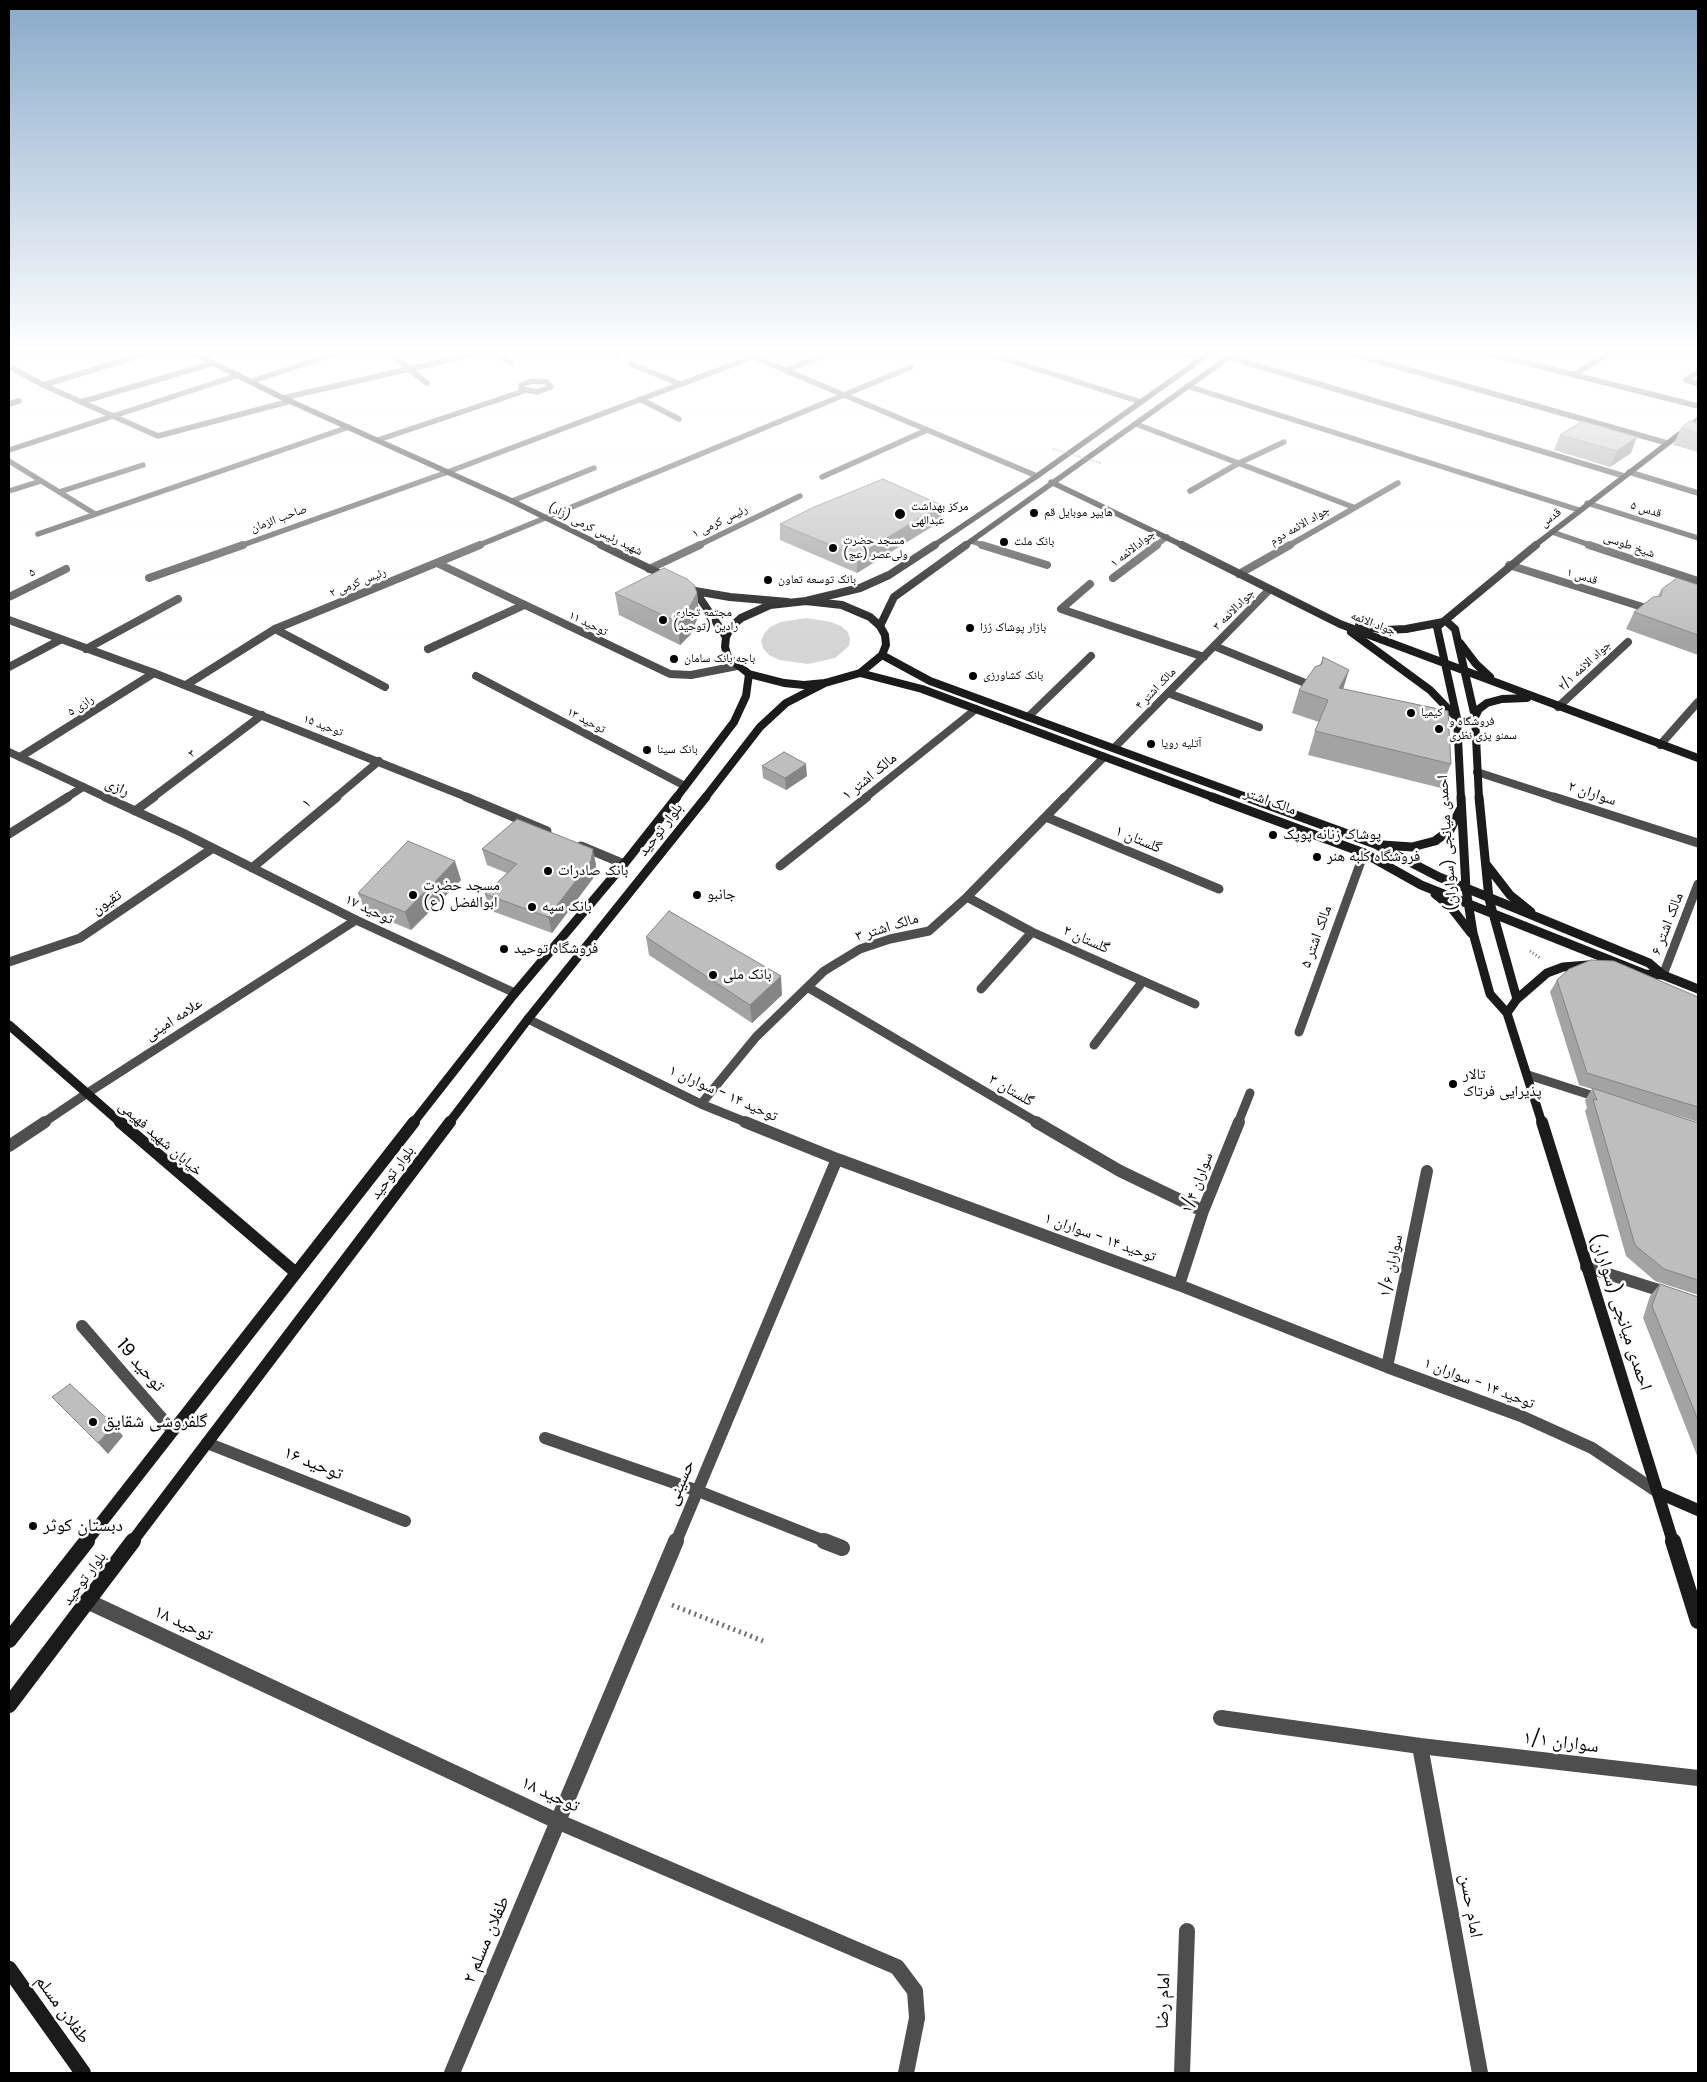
<!DOCTYPE html>
<html>
<head>
<meta charset="utf-8">
<style>
  body { margin:0 }
  #map { position:relative; width:1707px; height:2082px; overflow:hidden; background:#fff; font-family:Poppins,sans-serif }
  canvas { display:block }
  .frame { position:absolute; inset:0; border:10px solid #000; pointer-events:none }
</style>
</head>
<body>
<div id="map">
<canvas width="1707" height="2082"></canvas>
<div class="frame"></div>
</div>
<script>
const ctx = document.querySelector('canvas').getContext('2d');
ctx.lineJoin = 'round';
function fillPath(path, color) {
  ctx.fillStyle = color;
  ctx.fill(path, 'evenodd');
}
function toPath(rows) {
  const path = new Path2D();
  for (const r of rows) {
    path.moveTo(r[0], r[1]);
    for (let i = 2; i < r.length; i += 2) path.lineTo(r[i], r[i + 1]);
  }
  return path;
}
function trace(path, color, width, dash) {
  ctx.strokeStyle = color;
  ctx.lineWidth = width;
  ctx.lineCap = dash ? 'butt' : 'round';
  ctx.setLineDash(dash || []);
  ctx.stroke(path);
}
function write(font, color, halo, rows, align = 'center') {
  ctx.font = font + ' Poppins,"Noto Naskh Arabic",sans-serif';
  ctx.lineWidth = 5;
  ctx.setLineDash([]);
  ctx.textBaseline = 'middle';
  ctx.strokeStyle = halo;
  ctx.fillStyle = color;
  for (const [text, x, y, turn = 0] of rows) {
    ctx.save();
    ctx.translate(x, y);
    ctx.rotate((+turn || 0) * Math.PI / 180);
    ctx.textAlign = isNaN(turn) ? turn : align;
    if (halo) ctx.strokeText(text, 0, 0);
    ctx.fillText(text, 0, 0);
    ctx.restore();
  }
}
fillPath(toPath([
  [806,618,831,622,841,626,848,632,850,639,849,646,835,658,808,664,780,660,769,655,763,648,761,641,764,634,770,627,781,622]
]), '#d5d5d5');
trace(toPath([
  [1530,951,1540,958]
]), '#707070', 3, [1, 2.5]);
trace(toPath([
  [672,1605,763,1641]
]), '#707070', 5, [2, 4]);
trace(toPath([
  [786,370,838,350],
  [844,395,911,367],
  [81,402,214,363],
  [822,477,927,430],
  [240,546,445,473],
  [697,546,800,496]
]), '#4e4e4e', 5.5);
trace(toPath([
  [649,569,700,545],
  [149,578,243,545],
  [428,649,524,605],
  [20,757,154,673],
  [66,798,83,787]
]), '#4e4e4e', 8);
trace(toPath([
  [9,834,68,797],
  [1528,1075,1600,1098],
  [86,1094,356,920]
]), '#4e4e4e', 9);
trace(toPath([
  [207,1443,405,1521]
]), '#4e4e4e', 12);
trace(toPath([
  [492,350,511,363],
  [607,350,618,356],
  [737,350,1037,476],
  [977,350,1141,402],
  [1169,350,1201,359],
  [1339,350,1667,443],
  [1475,350,1698,406],
  [390,354,427,383],
  [202,357,225,350],
  [1229,357,1624,476],
  [631,364,680,384],
  [9,366,43,385,158,436,291,401],
  [1698,372,1686,380,1698,384],
  [1574,375,1614,350],
  [252,381,347,350],
  [532,381,547,382,551,387,537,392,521,389,521,385,532,381],
  [43,385,158,350],
  [1187,386,1579,510],
  [283,398,492,350],
  [640,399,679,419],
  [9,404,19,401],
  [1136,424,1353,507],
  [378,440,524,391],
  [9,450,239,375],
  [9,461,95,514],
  [1629,472,1698,493],
  [445,473,753,357],
  [9,491,41,481],
  [1190,491,1239,463,1284,442],
  [59,492,143,465],
  [512,501,594,468],
  [1587,503,1698,538],
  [1552,532,1593,546],
  [38,534,349,427],
  [971,541,986,546],
  [477,546,844,395],
  [1155,546,1167,537],
  [1288,546,1398,483]
]), '#4e4e4e', 5.5);
trace(toPath([
  [982,545,1047,565],
  [1589,545,1698,581],
  [437,563,670,674,691,675,737,666],
  [1509,565,1649,609],
  [1239,574,1290,545],
  [1113,578,1157,545],
  [1090,584,1061,609,1204,657],
  [9,597,66,569],
  [9,620,154,673,469,798],
  [275,629,385,687],
  [1214,646,1310,685],
  [86,649,178,599],
  [9,667,60,640],
  [476,676,685,786],
  [186,685,275,629,480,545],
  [1168,693,1259,727],
  [1558,707,1628,642],
  [1028,717,1091,656],
  [1660,745,1698,702],
  [1114,748,1269,590],
  [9,752,107,798],
  [1477,772,1557,798],
  [152,798,262,715],
  [335,798,379,761],
  [865,798,976,709],
  [1064,798,1104,757]
]), '#4e4e4e', 8);
trace(toPath([
  [105,797,183,833,356,920,515,993],
  [466,797,547,831],
  [1554,797,1698,843],
  [135,811,154,797],
  [1046,817,1219,889],
  [581,846,624,864],
  [780,866,867,797],
  [252,868,337,797],
  [967,897,1032,932,1195,1004],
  [9,962,80,938,213,848],
  [1663,975,1698,884],
  [809,988,1038,1123],
  [981,989,1032,932],
  [528,1019,701,1104,748,1123],
  [1299,1032,1364,853],
  [1094,1045,1143,981],
  [701,1104,756,1037,824,971,860,949,890,939,929,931,967,897,1065,797],
  [43,1123,86,1094],
  [1238,1123,1250,1093]
]), '#4e4e4e', 9);
trace(toPath([
  [745,1122,837,1159,1179,1285,1387,1367,1521,1416,1592,1448,1659,1493],
  [1036,1122,1120,1171,1203,1211],
  [9,1146,45,1122],
  [1586,1267,1668,1293],
  [1179,1285,1203,1211,1239,1122],
  [82,1326,172,1430],
  [1387,1367,1427,1171],
  [545,1438,698,1491,827,1542],
  [676,1542,837,1159]
]), '#4e4e4e', 12);
trace(toPath([
  [824,1541,842,1548],
  [87,1601,559,1822,897,1967,915,1991,917,2018,906,2073],
  [1221,1718,1420,1746,1698,1778],
  [1420,1746,1480,2073],
  [452,2073,676,1541],
  [1182,2073,1187,1931]
]), '#4e4e4e', 16);
trace(toPath([
  [187,350,283,398,512,501,603,546],
  [9,353,31,350],
  [1051,482,1184,546],
  [933,546,1037,476,1214,350],
  [964,546,1239,350],
  [1534,546,1698,420]
]), '#1b1b1b', 5.5);
trace(toPath([
  [601,545,667,577],
  [1182,545,1340,624,1698,758],
  [684,586,695,591,730,597,788,602],
  [695,591,726,637],
  [806,601,860,588,889,575,935,545],
  [806,601,842,605,870,617,880,626,885,635,886,645,882,655,860,673,825,683,804,685,784,683,749,674,728,657,725,647,726,637,731,627,741,618,770,605,806,601],
  [1446,621,1455,629,1475,717,1479,798],
  [1359,625,1385,630,1406,629,1443,622],
  [880,626,894,597,966,545],
  [1351,632,1430,690,1456,717],
  [1460,643,1476,664,1490,677],
  [882,655,930,681,1249,798],
  [860,673,922,689,1215,798],
  [1475,717,1479,709,1487,703,1502,699,1527,698],
  [676,798,734,722,746,696,749,674],
  [705,798,760,727,786,703,825,683],
  [1461,798,1457,718,1437,627,1536,545]
]), '#1b1b1b', 8);
trace(toPath([
  [1212,797,1364,853,1421,885,1645,974,1663,975],
  [1246,797,1375,844,1439,877,1649,963,1663,975,1698,989],
  [1461,797,1466,889,1473,933,1490,994,1507,1013,1542,1123],
  [1479,797,1489,899,1517,999,1507,1013],
  [1383,845,1412,847,1435,841,1450,830,1460,810],
  [1486,864,1510,895,1531,912],
  [1435,894,1450,906,1471,933],
  [1517,999,1547,973,1563,967,1588,965],
  [9,1025,121,1123],
  [413,1123,515,993,624,864,677,797],
  [449,1123,528,1019,706,797]
]), '#1b1b1b', 9);
trace(toPath([
  [120,1122,295,1272],
  [1542,1122,1673,1542],
  [1659,1493,1698,1510],
  [86,1542,414,1122],
  [132,1542,450,1122]
]), '#1b1b1b', 12);
trace(toPath([
  [1673,1541,1698,1621],
  [9,1640,87,1541],
  [9,1705,133,1541],
  [9,1969,83,2073]
]), '#1b1b1b', 16);
trace(toPath([
  [1053,449,1101,463]
]), '#707070', 2, [0.5, 1]);
fillPath(toPath([
  [1698,416,1698,452,1673,445,1681,428,1695,422],
  [1560,435,1631,453,1610,467,1554,450],
  [941,521,857,573,780,540,780,524],
  [1698,585,1698,655,1626,629,1634,612,1658,596,1662,589],
  [615,593,697,593,699,615,690,635,680,645,619,615],
  [1323,657,1343,689,1451,764,1441,788,1308,755,1315,731,1319,722,1292,713,1299,690,1320,665],
  [762,766,807,776,786,790,763,778],
  [482,849,596,865,594,877,552,933,489,910,485,894,507,873,487,865],
  [461,880,411,930,365,911,358,893],
  [646,937,782,995,752,1023,649,955],
  [1557,980,1698,997,1698,1122,1628,1100,1698,1123,1698,1295,1655,1281,1626,1256,1585,1111,1587,1108,1585,1100,1592,1089,1579,1085,1550,992],
  [1660,1284,1698,1297,1698,1458,1643,1318,1650,1296]
]), '#a3a3a3');
fillPath(toPath([
  [1637,437,1631,453,1610,467,1617,451],
  [941,505,941,521,857,573,857,556],
  [697,593,699,615,690,635,680,645,678,622],
  [1349,670,1342,693,1339,688],
  [806,764,807,776,786,790,785,778],
  [593,849,596,865,594,877,552,933,548,917],
  [455,861,461,880,411,930,405,912],
  [781,976,782,995,752,1023,750,1005],
  [114,1425,123,1436,108,1454,98,1443]
]), '#858585');
const building = toPath([
  [1582,421,1637,437,1617,451,1560,435,1582,421],
  [1690,421,1698,423,1698,433,1681,428,1690,421],
  [883,479,941,505,857,556,780,524,812,508,883,479],
  [664,568,687,579,694,585,697,593,687,612,678,622,615,593,664,568],
  [1677,578,1698,585,1698,635,1634,612,1653,597,1661,596,1662,589,1677,578],
  [1323,657,1349,670,1339,688,1448,711,1451,764,1315,731,1328,700,1299,690,1315,667,1322,664,1323,657],
  [784,752,806,764,785,778,762,766,784,752],
  [517,819,593,849,591,861,548,917,485,894,517,864,482,849,517,819],
  [408,841,455,861,405,912,358,893,408,841],
  [669,911,781,976,750,1005,646,937,669,911],
  [1591,960,1614,961,1698,997,1698,1107,1587,1073,1557,980,1569,969,1591,960],
  [1592,1088,1698,1123,1698,1280,1664,1269,1635,1245,1593,1099,1597,1100,1592,1088],
  [1660,1284,1698,1297,1698,1420,1652,1306,1660,1284],
  [70,1384,114,1425,98,1443,52,1397,70,1384]
]);
fillPath(building, '#bebebe');
trace(building, '#858585', 1);
const sky = ctx.createLinearGradient(0, 0, 0, 641);
sky.addColorStop(0, '#89aaca');
sky.addColorStop(0.55, '#fff');
sky.addColorStop(1, '#ffffff00');
ctx.fillStyle = sky;
ctx.fillRect(0, 0, 1707, 641);
for (const [x, y, r, color] of [
  [1034,513,5,"#000"],
  [900,514,6,"#000"],
  [1004,542,5,"#000"],
  [833,548,5,"#000"],
  [768,580,5,"#000"],
  [663,620,5,"#000"],
  [970,628,5,"#000"],
  [674,659,5,"#000"],
  [973,676,5,"#000"],
  [1411,713,5,"#000"],
  [1439,729,5,"#000"],
  [1151,744,5,"#000"],
  [647,750,5,"#000"],
  [1273,835,5,"#000"],
  [1317,857,5,"#000"],
  [548,871,5,"#000"],
  [413,895,5,"#000"],
  [697,895,5,"#000"],
  [532,907,5,"#000"],
  [504,949,5,"#000"],
  [713,975,5,"#000"],
  [1453,1084,5,"#000"],
  [93,1422,5,"#000"],
  [33,1526,5,"#000"]
]) {
  const dot = new Path2D();
  dot.arc(x, y, r, 0, 2 * Math.PI);
  ctx.fillStyle = color;
  ctx.fill(dot);
  trace(dot, '#fff', 2);
}
write('12px', '#000', '#fff', [
  ["مرکز بهداشت",911,507],
  ["عبدالهی",911,521],
  ["هایپر موبایل قم",1044,513],
  ["مسجد حضرت",843,541],
  ["ولی‌عصر (عج)",843,555],
  ["بانک ملت",1014,542],
  ["بانک توسعه تعاون",778,580],
  ["مجتمع تجاری",673,613],
  ["رادین (توحید)",673,627],
  ["بازار پوشاک رُزا",980,628],
  ["باجه بانک سامان",684,659],
  ["بانک کشاورزی",983,676],
  ["کیمیا",1421,713],
  ["فروشگاه و",1449,722],
  ["سمنو پزی نظری",1449,736],
  ["آتلیه رویا",1161,744],
  ["بانک سینا",657,750]
], 'left');
write('12px', '#000', '#fff', [
  ["قدس ۵",1646,510,17],
  ["قدس",1551,518,-38],
  ["صاحب الزمان",279,519,-20],
  ["رئیس کرمی ۱",720,522,-26],
  ["جواد الائمه دوم",1300,526,-30],
  ["شهید رئیس کرمی (زاد)",595,530,26],
  ["شیخ طوسی",1629,546,19],
  ["جوادالائمه ۱",1133,549,-38],
  ["۵",32,573,-26],
  ["قدس ۱",1582,577,17],
  ["رئیس کرمی ۲",358,583,-22],
  ["جوادالائمه ۳",1234,610,-45],
  ["توحید ۱۱",588,624,26],
  ["جواد الائمه",1373,624,21],
  ["جواد الائمه ۲/۱",1585,666,-43],
  ["مالک اشتر ۴",1156,689,-46],
  ["رازی ۵",81,706,-32],
  ["توحید ۱۳",586,721,28],
  ["توحید ۱۵",323,726,21],
  ["۳",192,754,-37]
]);
write('15px', '#000', '#fff', [
  ["مالک اشتر ۱",870,777,-39],
  ["رازی",117,788,25],
  ["سواران ۲",1592,794,18],
  ["مالک اشتر",1270,802,20],
  ["۱",307,804,-40],
  ["بلوار توحید",661,830,-52],
  ["گلستان ۱",1138,840,23],
  ["احمدی میانجی (سواران)",1448,843,-94],
  ["تقیون",107,903,-34],
  ["توحید ۱۷",369,910,25],
  ["مالک اشتر ۶",1668,924,-69],
  ["مالک اشتر ۳",887,928,-17],
  ["مالک اشتر ۵",1317,937,-70],
  ["گلستان ۲",1086,940,24],
  ["علامه امینی",174,1020,-33],
  ["گلستان ۳",1011,1091,30],
  ["توحید ۱۴ - سواران ۱",723,1094,24],
  ["خیابان شهید فهیمی",160,1139,41],
  ["بلوار توحید",393,1173,-53],
  ["سواران ۱/۴",1198,1183,-69],
  ["توحید ۱۴ - سواران ۱",1100,1238,20],
  ["سواران ۱/۶",1392,1266,-78],
  ["توحید ۱۴ - سواران ۱",1479,1384,21],
  ["بلوار توحید",85,1579,-53]
]);
write('15px', '#000', '#fff', [
  ["پوشاک زنانه پوپک",1283,835],
  ["فروشگاه کلبه هنر",1327,857],
  ["بانک صادرات",558,871],
  ["مسجد حضرت",423,886],
  ["ابوالفضل (ع)",423,903],
  ["جانبو",707,895],
  ["بانک سپه",542,907],
  ["فروشگاه توحید",514,949],
  ["بانک ملی",723,975],
  ["تالار",1463,1075],
  ["پذیرایی فرتاک",1463,1092]
], 'left');
write('18px', '#000', '#fff', [
  ["احمدی میانجی (سواران)",1620,1312,72],
  ["توحید 19",140,1366,49],
  ["توحید ۱۶",313,1464,22],
  ["حسینی",681,1483,-67],
  ["توحید ۱۸",183,1624,25],
  ["سواران ۱/۱",1561,1743,7],
  ["توحید ۱۸",550,1795,25],
  ["امام حسن",1470,1906,80],
  ["طفلان مسلم ۲",487,1940,-67],
  ["امام رضا",1164,2001,-88],
  ["طفلان مسلم",62,2010,54]
]);
write('18px', '#000', '#fff', [
  ["گلفروشی شقایق",103,1422],
  ["دبستان کوثر",43,1526]
], 'left');
</script>
</body>
</html>
